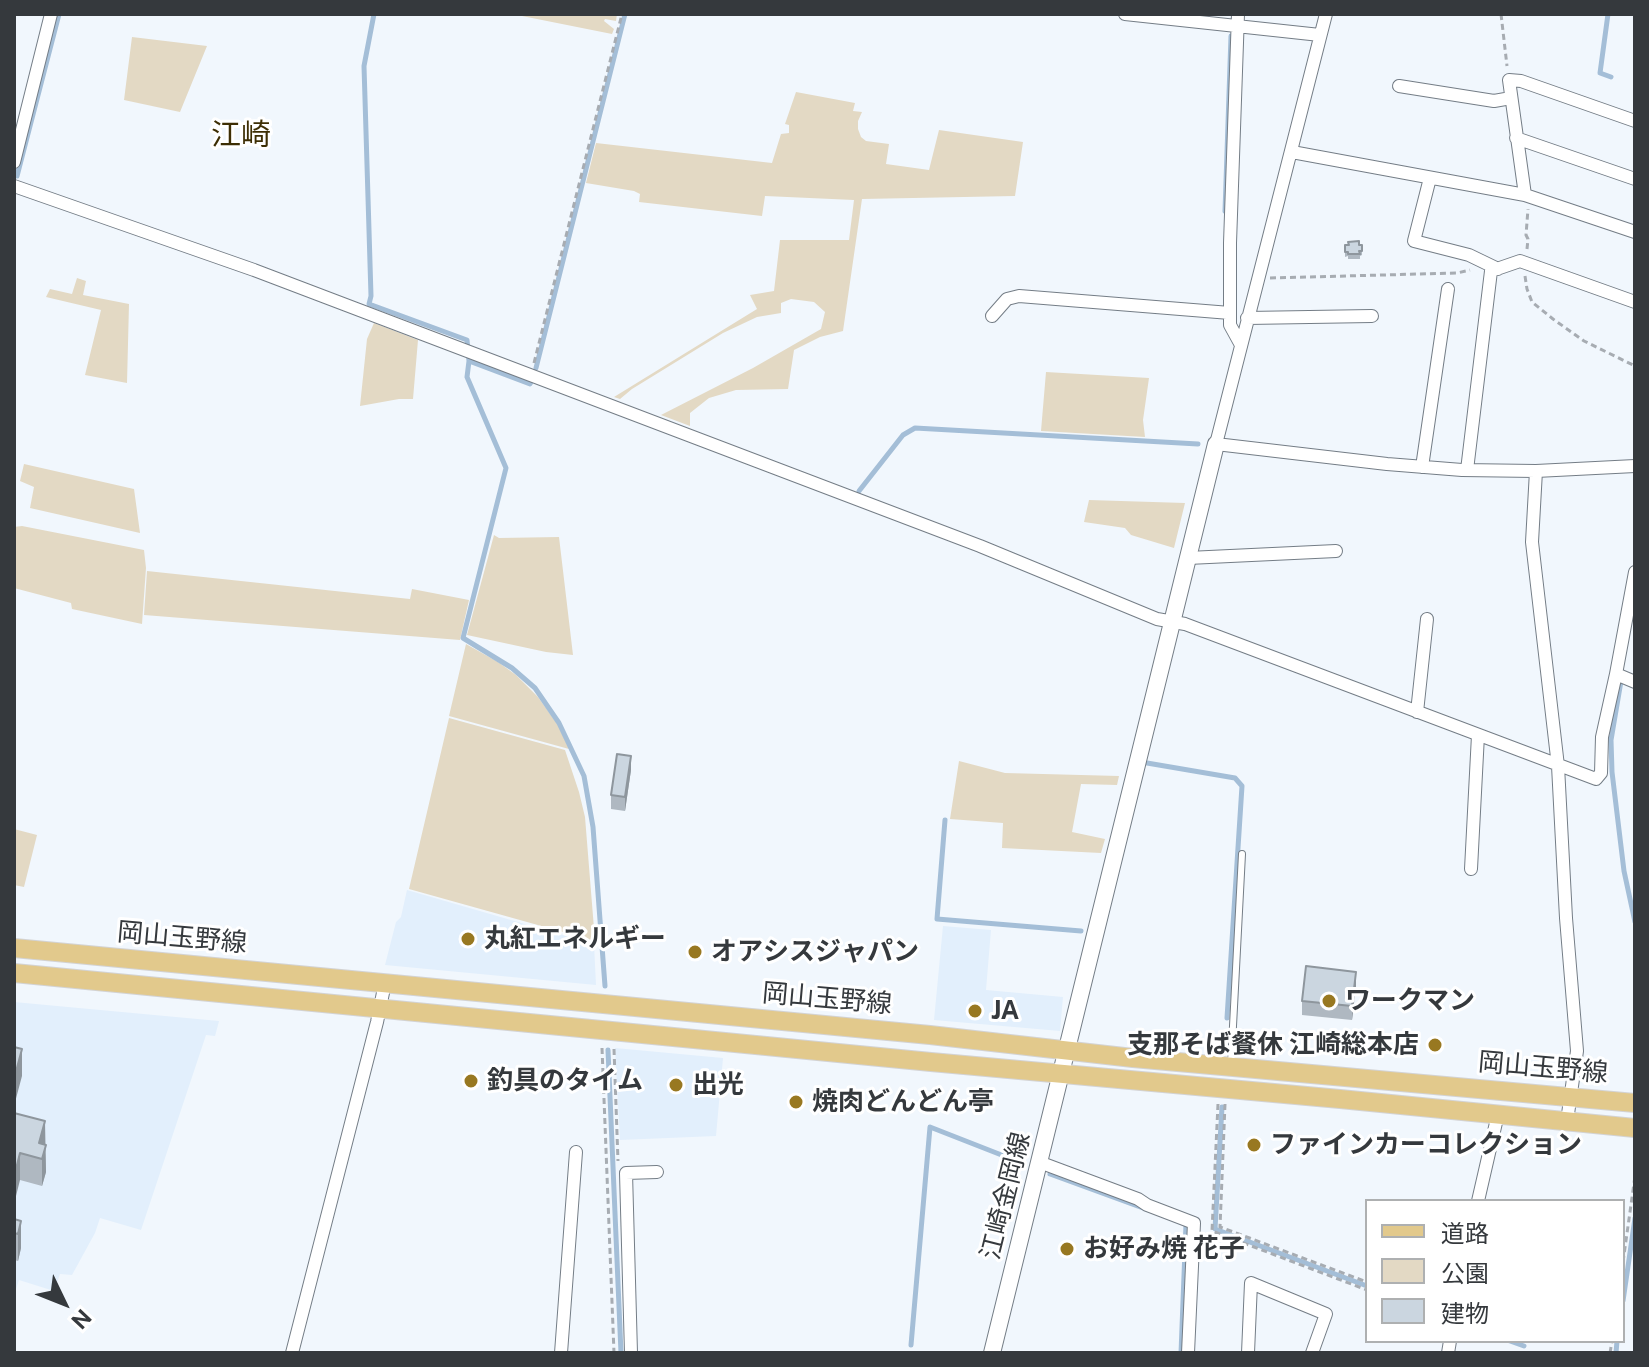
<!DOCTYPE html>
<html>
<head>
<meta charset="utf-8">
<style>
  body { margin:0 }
  #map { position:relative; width:1649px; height:1367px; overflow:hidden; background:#f1f7fd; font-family:"Public Sans","Noto Sans JP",sans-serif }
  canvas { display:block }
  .frame { position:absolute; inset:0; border:16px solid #35393d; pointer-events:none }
  .legend { position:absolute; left:1365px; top:1199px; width:260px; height:144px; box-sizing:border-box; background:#fff; border:2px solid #aeb0b1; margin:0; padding:10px 14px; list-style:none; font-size:24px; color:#35393d }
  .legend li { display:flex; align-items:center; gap:16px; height:40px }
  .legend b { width:40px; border:2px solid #aeb0b1 }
  .north { position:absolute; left:24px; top:1263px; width:80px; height:80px; -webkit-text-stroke:6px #fff; paint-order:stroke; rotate:133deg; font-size:22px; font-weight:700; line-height:32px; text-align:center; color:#35393d }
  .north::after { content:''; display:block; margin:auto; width:28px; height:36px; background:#35393d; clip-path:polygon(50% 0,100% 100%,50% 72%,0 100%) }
</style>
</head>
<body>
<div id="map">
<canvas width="1649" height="1367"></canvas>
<div class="frame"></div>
<ul class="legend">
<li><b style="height:10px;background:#e2c98c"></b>道路</li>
<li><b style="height:22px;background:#e3d9c4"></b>公園</li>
<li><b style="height:22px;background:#cbd6e0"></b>建物</li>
</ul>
<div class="north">N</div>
</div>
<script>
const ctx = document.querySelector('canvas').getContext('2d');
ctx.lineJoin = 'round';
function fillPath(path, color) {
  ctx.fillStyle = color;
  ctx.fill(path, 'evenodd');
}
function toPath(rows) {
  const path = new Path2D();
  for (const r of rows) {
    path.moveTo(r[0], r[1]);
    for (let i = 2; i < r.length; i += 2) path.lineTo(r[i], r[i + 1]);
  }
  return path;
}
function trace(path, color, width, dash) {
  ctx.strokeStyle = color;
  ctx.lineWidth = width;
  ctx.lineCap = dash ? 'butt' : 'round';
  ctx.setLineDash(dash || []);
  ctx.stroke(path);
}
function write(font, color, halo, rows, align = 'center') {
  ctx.font = font + ' "Public Sans","Noto Sans JP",sans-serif';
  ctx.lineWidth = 6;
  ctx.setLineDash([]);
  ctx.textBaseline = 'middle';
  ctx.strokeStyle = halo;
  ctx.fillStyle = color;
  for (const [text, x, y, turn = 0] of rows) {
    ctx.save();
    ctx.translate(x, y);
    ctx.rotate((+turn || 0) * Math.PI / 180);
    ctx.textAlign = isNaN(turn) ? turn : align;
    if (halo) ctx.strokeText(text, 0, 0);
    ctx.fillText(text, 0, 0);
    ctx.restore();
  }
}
fillPath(toPath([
  [407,890,594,944,596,985,385,965,396,922,401,917],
  [943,926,991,930,986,990,1063,997,1060,1031,934,1020],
  [14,1002,219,1021,215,1036,206,1035,141,1230,100,1218,95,1233,72,1275,60,1274,54,1291,19,1280,14,1295],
  [615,1048,723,1058,716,1136,620,1140]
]), '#e2effc');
fillPath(toPath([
  [512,14,617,14,616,21,605,19,604,21,614,29,612,34],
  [132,37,207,46,180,112,124,100],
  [796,92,855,103,853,111,862,112,858,121,858,129,861,137,866,141,889,144,886,164,929,170,939,130,1023,142,1015,196,862,199,843,331,820,337,794,350,788,389,736,390,709,398,690,413,690,426,661,415,753,368,821,329,825,312,814,302,791,299,781,303,781,313,757,317,723,333,632,389,620,399,614,397,757,309,750,295,774,291,780,240,849,240,854,200,765,196,762,216,639,202,640,194,634,191,586,183,596,143,772,163,781,134,789,133,789,125,785,124],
  [77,278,86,281,83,295,129,304,127,383,85,375,101,310,46,297,50,289,72,294],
  [374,323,418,340,413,399,399,399,360,406,367,339],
  [1046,372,1149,378,1143,420,1145,437,1041,431],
  [24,464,134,489,140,533,30,508,34,487,20,481],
  [1089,500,1185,503,1174,548,1131,535,1125,528,1084,522],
  [22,526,144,550,146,568,142,624,72,609,71,603,14,588,14,527],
  [494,535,499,538,559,537,573,655,546,652,467,635],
  [147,571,410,599,412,589,469,600,460,640,144,615],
  [466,644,498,662,516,675,538,697,558,725,569,749,449,716],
  [449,718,565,750,579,792,585,817,595,941,409,889],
  [959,761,1005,773,1119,776,1117,785,1081,784,1072,832,1105,839,1101,853,1002,848,1003,823,950,819],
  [14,829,37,835,24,887,14,885]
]), '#e3d9c4');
trace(toPath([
  [374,14,364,66,371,296,369,304,467,340,469,361,467,377,506,468,463,638,512,668,535,688,559,723,584,776,593,827,605,986],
  [1608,14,1600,73,1611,77],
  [17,176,59,14],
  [1225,211,1231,36],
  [469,361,530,384,531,382],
  [536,368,625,14],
  [859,491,903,435,915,428,1198,444],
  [1621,681,1611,740,1612,772,1624,871,1635,922],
  [1147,763,1235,778,1242,786,1227,1018],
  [945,820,937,919,1081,931],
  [608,1050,621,1353],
  [1222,1107,1215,1229,1367,1286],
  [1050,1174,1143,1208],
  [1623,1301,1635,1218],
  [1510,1341,1524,1346],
  [911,1345,930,1127,1022,1163],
  [1181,1353,1186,1224,1183,1223],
  [1616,1353,1617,1341]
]), '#a4bed7', 5);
const lane = toPath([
  [1231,1064,1242,854]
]);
const street = toPath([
  [1125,14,1320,35],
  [1238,14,1230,243,1230,325,1241,345],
  [1326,14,1216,444,1387,464,1462,470,1536,471,1532,542,1558,766,1566,918,1577,1051,1567,1121],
  [1399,86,1494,101,1511,98],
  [1635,121,1521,81,1509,80,1525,195,1635,232],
  [1516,138,1635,179],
  [1292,152,1525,195],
  [14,162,51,14],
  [1430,178,1414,241,1469,255,1498,269],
  [14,186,254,270,980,546,1157,619,1185,624,1596,779,1601,773,1602,737,1616,674,1635,682],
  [992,316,1007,299,1019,296,1230,313],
  [1247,318,1372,316],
  [1422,467,1448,289],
  [1467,470,1491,271,1520,261,1635,302],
  [1536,471,1635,466],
  [1188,558,1336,551],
  [1616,674,1635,572],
  [1417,712,1427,619],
  [1471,869,1478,735],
  [1039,1162,1138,1199,1147,1205,1194,1223,1188,1353],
  [1478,1201,1498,1114],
  [292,1353,377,1022,385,983],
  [561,1353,576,1152],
  [631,1353,626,1173,657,1172],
  [1248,1353,1251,1283,1326,1314,1312,1353],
  [1448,1353,1450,1341]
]);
const secondary = toPath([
  [992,1353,1216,444]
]);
const primary = toPath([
  [14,948,930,1035,1133,1058,1635,1103],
  [14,973,931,1062,1340,1099,1635,1128]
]);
trace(lane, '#747d86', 8);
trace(street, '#747d86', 14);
trace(secondary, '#747d86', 18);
trace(primary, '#d3d3d4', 20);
trace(toPath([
  [1501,14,1507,66],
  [1527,249,1528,239,1526,235,1528,209],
  [1525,276,1527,289,1532,302,1553,319,1584,341,1635,366],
  [1270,278,1457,273,1470,270],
  [534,363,622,14],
  [602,1048,614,1353],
  [614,1049,618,1161],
  [1218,1104,1212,1231,1367,1290],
  [1225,1104,1220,1227,1367,1282],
  [1623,1262,1635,1176],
  [1610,1353,1612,1341]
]), '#a7acb2', 3, [6, 4]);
trace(lane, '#fff', 6);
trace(street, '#fff', 12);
trace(secondary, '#fff', 16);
trace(primary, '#e2c98c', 18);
fillPath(toPath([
  [1345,245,1362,245,1362,255,1360,256,1360,259,1348,259,1348,256,1345,257],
  [631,770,625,811,611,809,611,795],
  [1356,986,1352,1020,1302,1015,1302,1001],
  [14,1113,45,1145,46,1172,42,1186,20,1180],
  [14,1219,21,1248,18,1261,14,1260]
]), '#afb8c1');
fillPath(toPath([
  [631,756,631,770,625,811,625,797],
  [1356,972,1356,986,1352,1020,1352,1006],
  [22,1049,22,1076,14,1106,14,1079],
  [45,1121,46,1172,42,1186,42,1159,39,1143],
  [20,1153,20,1180,14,1204,14,1177],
  [21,1221,21,1248,18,1261,18,1234]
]), '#8e969d');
const building = toPath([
  [1359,241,1359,245,1362,245,1362,251,1359,251,1360,254,1348,254,1348,252,1345,252,1345,245,1349,245,1348,242,1359,241],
  [617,754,631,756,625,797,611,795,617,754],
  [1306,966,1356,972,1352,1006,1302,1001,1306,966],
  [14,1047,22,1049,14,1079,14,1047],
  [14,1113,45,1121,39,1143,46,1145,42,1159,20,1153,14,1177,14,1113],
  [14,1219,21,1221,18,1234,14,1233,14,1219]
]);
fillPath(building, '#cbd6e0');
trace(building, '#8e969d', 2);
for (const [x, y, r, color] of [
  [468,939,8,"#987821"],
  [695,952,8,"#987821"],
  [1329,1001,8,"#987821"],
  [975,1011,8,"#987821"],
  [1435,1045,8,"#987821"],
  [471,1081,8,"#987821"],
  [676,1085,8,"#987821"],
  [796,1102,8,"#987821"],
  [1254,1145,8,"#987821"],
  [1067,1249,8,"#987821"]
]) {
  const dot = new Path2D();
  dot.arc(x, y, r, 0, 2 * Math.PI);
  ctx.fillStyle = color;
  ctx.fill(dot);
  trace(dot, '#fff', 3);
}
write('26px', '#35393d', '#fff', [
  ["岡山玉野線",182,938,5],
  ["岡山玉野線",827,999,5],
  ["岡山玉野線",1543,1068,5],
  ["江崎金岡線",1006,1196,-76]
]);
write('bold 26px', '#35393d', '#fff', [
  ["丸紅エネルギー",484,939],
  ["オアシスジャパン",711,952],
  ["ワークマン",1345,1001],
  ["JA",991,1011],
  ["支那そば餐休 江崎総本店",1419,1045,"right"],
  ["釣具のタイム",487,1081],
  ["出光",692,1085],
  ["焼肉どんどん亭",812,1102],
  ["ファインカーコレクション",1270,1145],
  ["お好み焼 花子",1083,1249]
], 'left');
write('30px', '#3d2e04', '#fff', [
  ["江崎",241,136]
]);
</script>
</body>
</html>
